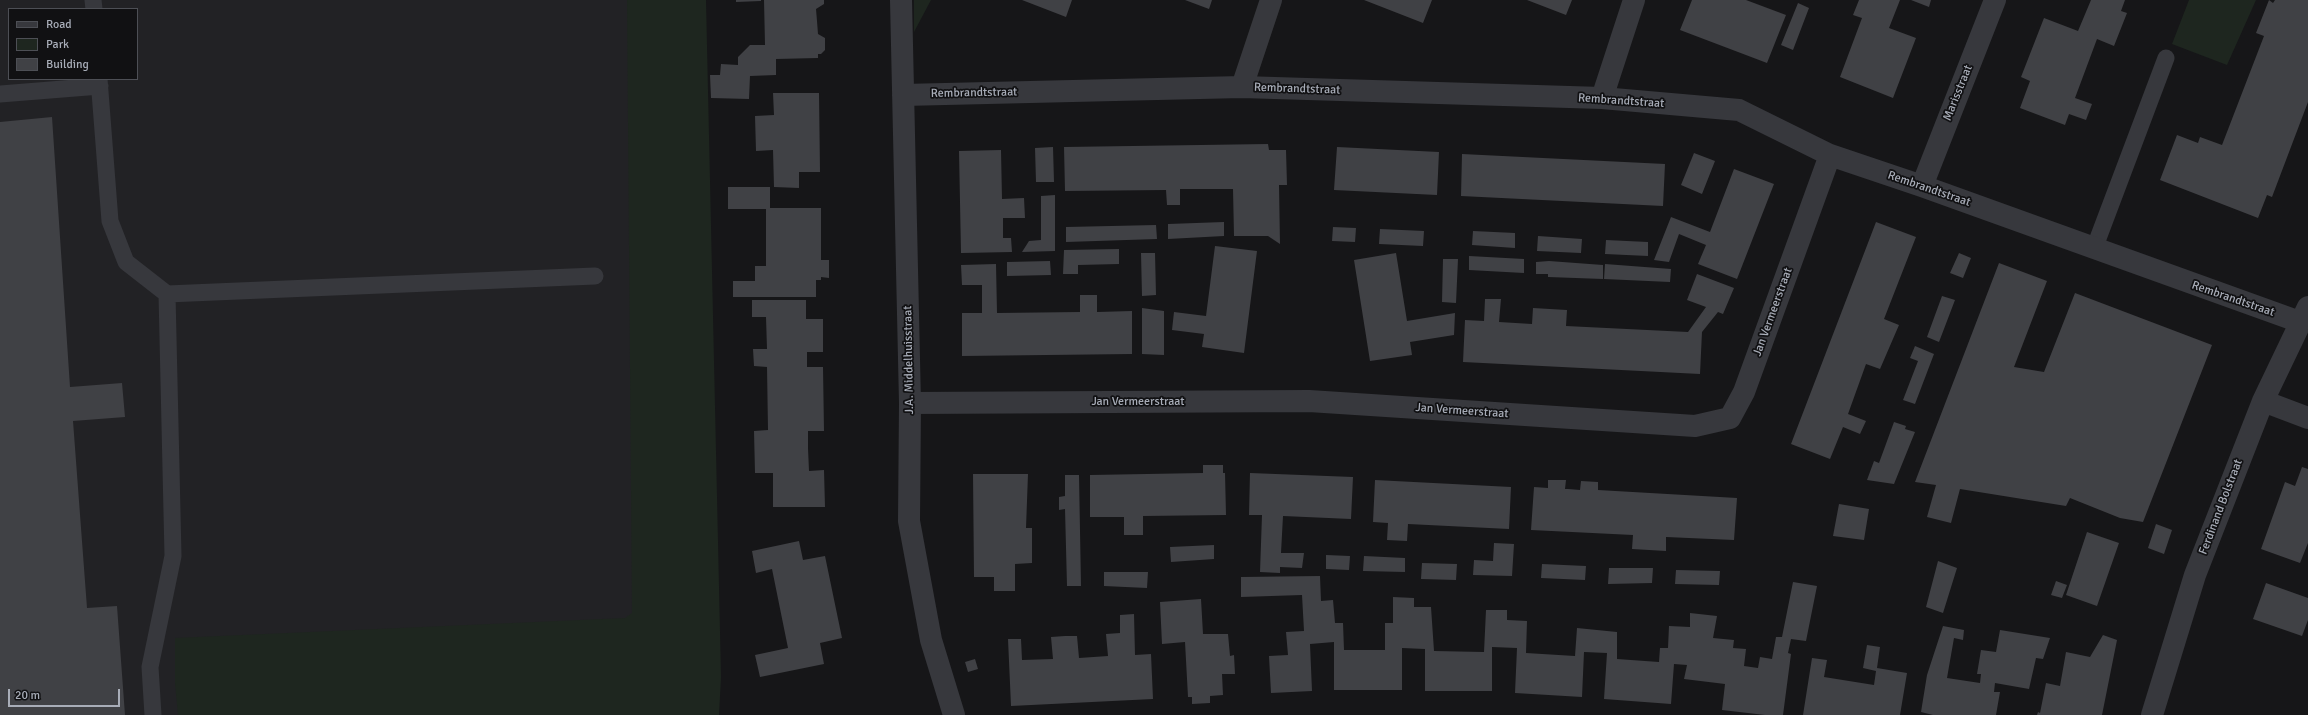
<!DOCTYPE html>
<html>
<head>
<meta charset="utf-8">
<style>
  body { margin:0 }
  #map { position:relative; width:2308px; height:715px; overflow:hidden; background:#161618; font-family:Signika,sans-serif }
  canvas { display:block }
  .legend { position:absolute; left:8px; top:8px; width:130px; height:72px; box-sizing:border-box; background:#111113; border:1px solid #4d4f55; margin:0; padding:5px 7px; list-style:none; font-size:12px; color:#a8adb8 }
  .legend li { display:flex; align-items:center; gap:8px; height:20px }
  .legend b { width:20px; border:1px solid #4d4f55 }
  .scale { position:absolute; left:8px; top:689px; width:112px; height:18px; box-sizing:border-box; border:2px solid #a8adb8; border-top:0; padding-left:5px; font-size:12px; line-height:14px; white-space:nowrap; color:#a8adb8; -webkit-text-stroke:3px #111113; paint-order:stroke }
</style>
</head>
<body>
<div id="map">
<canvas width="2308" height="715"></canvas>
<ul class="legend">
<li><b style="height:5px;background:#37383d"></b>Road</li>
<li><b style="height:11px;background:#1e261f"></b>Park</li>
<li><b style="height:11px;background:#404145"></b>Building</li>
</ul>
<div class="scale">20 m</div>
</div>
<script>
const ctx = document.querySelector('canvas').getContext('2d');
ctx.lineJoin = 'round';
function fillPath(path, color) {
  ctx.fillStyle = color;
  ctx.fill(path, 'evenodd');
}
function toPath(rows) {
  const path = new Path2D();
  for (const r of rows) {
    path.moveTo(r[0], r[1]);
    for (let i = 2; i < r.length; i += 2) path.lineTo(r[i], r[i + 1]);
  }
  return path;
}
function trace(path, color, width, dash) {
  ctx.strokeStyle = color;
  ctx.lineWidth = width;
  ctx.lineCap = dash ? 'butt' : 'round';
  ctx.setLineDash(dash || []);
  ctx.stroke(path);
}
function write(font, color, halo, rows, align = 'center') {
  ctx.font = font + ' Signika,sans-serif';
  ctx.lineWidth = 3.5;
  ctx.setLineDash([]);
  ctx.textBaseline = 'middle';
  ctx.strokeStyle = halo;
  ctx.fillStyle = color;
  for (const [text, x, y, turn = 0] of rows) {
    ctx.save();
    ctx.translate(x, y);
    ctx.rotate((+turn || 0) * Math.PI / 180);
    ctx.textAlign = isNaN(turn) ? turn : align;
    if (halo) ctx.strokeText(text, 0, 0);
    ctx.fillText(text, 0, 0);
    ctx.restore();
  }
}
fillPath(toPath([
  [0,0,663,0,683,690,440,715,0,715],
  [9,9,137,9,137,79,9,79]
]), '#222225');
fillPath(toPath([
  [627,0,706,0,721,677,719,715,178,715,175,683,175,638,625,618,632,613],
  [914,0,931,0,914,32],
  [2189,0,2256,0,2227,65,2172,44]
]), '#1e261f');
fillPath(toPath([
  [736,0,761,0,761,1,736,2],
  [764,0,824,0,824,4,816,9,817,21,818,34,825,38,825,50,821,54,818,54,818,58,776,59,776,75,750,76,749,99,711,98,710,75,720,75,721,64,738,65,738,57,750,45,765,45],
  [1022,0,1072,0,1066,17],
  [1185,0,1212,0,1209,9],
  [1364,0,1432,0,1423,23],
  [1527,0,1572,0,1566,15],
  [1692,0,1746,0,1786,15,1767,63,1680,30],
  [1859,0,1900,0,1889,28,1916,38,1893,98,1840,77,1862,18,1853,15],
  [1911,0,1931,0,1929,7],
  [2091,0,2125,0,2121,11,2127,13,2114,46,2097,39,2075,98,2092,104,2086,120,2069,114,2065,125,2020,108,2030,81,2021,77,2044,18,2078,31],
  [2269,0,2273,3,2275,0,2308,0,2308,102,2272,197,2267,195,2258,218,2160,180,2177,135,2198,143,2200,137,2222,145,2264,36,2256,33],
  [1798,3,1809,8,1793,50,1781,45],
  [773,93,819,93,820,172,799,172,799,188,774,187,773,150,756,151,755,116,774,115],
  [52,117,70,387,122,383,125,417,73,421,87,608,117,606,125,715,0,715,0,122],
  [1268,144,1269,150,1286,150,1287,185,1279,185,1280,244,1268,236,1234,236,1233,189,1180,189,1180,205,1167,205,1166,190,1065,191,1064,147],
  [1053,147,1054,182,1036,182,1035,148],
  [1337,147,1439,152,1437,195,1334,190],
  [1001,150,1002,199,1024,198,1025,218,1003,218,1003,238,1011,238,1012,252,961,253,959,151],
  [1694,153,1715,161,1702,194,1681,185],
  [1462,154,1665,164,1663,206,1461,196],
  [1734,169,1774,184,1737,279,1698,264,1706,245,1679,234,1669,262,1654,260,1671,217,1710,232],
  [728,187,770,187,770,208,821,208,821,260,829,260,829,278,821,277,821,280,816,280,816,297,733,297,733,281,755,281,755,266,766,266,766,209,728,209],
  [1055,195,1055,251,1022,252,1029,241,1041,240,1041,196],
  [1224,222,1224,236,1168,239,1168,224],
  [1876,222,1916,237,1884,319,1899,325,1880,369,1866,364,1848,414,1866,421,1860,434,1843,427,1830,459,1791,444],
  [1156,225,1157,239,1066,242,1066,227],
  [1333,227,1356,228,1355,242,1332,241],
  [1380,229,1424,231,1423,246,1379,244],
  [1473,231,1515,233,1515,248,1472,245],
  [1538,236,1582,239,1581,253,1537,251],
  [1606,240,1648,242,1648,256,1605,254],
  [1215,246,1257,251,1244,353,1202,347,1204,334,1172,330,1174,312,1206,316],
  [1119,249,1119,264,1078,265,1078,274,1063,274,1064,250],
  [1141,253,1155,253,1156,295,1142,296],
  [1396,253,1407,321,1455,313,1454,335,1410,342,1412,355,1370,361,1354,260],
  [1959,253,1971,258,1963,278,1950,273],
  [1469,256,1524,259,1524,273,1469,270],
  [1443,259,1458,259,1456,303,1442,302],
  [1050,261,1051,275,1007,276,1007,262],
  [1549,261,1603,265,1603,279,1548,277,1548,274,1536,274,1536,262],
  [1999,263,2047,281,2014,367,2044,372,2075,293,2212,345,2143,522,2120,518,2070,498,2066,506,1960,489,1951,523,1927,517,1936,485,1915,482],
  [996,264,997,313,1080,312,1080,295,1097,295,1097,312,1132,311,1132,354,962,356,962,313,982,313,982,285,962,285,961,265],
  [1605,264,1671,269,1670,282,1604,279],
  [1697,274,1734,288,1723,314,1718,312,1702,332,1700,374,1463,362,1465,320,1484,321,1485,299,1501,299,1499,322,1532,324,1533,308,1567,310,1566,326,1688,332,1706,307,1687,300],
  [1942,296,1955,300,1939,342,1927,337],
  [752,300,806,300,806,319,823,319,823,352,807,352,807,367,823,367,824,431,808,431,808,448,809,471,824,470,825,507,773,507,773,473,755,473,754,431,768,430,767,367,754,366,753,349,767,349,766,317,752,317],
  [1142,308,1164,311,1164,355,1142,354],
  [1915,346,1934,354,1915,404,1903,400,1918,361,1910,358],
  [1894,422,1906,426,1905,429,1915,432,1894,484,1867,480,1874,461,1879,463],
  [1203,465,1223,465,1223,473,1225,473,1226,515,1143,516,1143,535,1124,535,1124,517,1090,517,1090,475,1203,473],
  [2302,467,2308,469,2308,543,2300,563,2261,549,2285,482,2295,486],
  [1250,473,1353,477,1351,519,1283,516,1281,553,1304,553,1302,568,1280,567,1280,573,1260,572,1262,515,1249,515],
  [973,474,1028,474,1026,528,1032,528,1032,563,1015,564,1015,591,994,591,994,577,974,577],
  [1065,475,1079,475,1081,586,1067,586,1065,509,1059,510,1059,497,1065,496],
  [1375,480,1511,487,1509,529,1408,524,1407,541,1387,540,1388,523,1373,522],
  [1548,480,1566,480,1565,489,1568,489,1580,490,1581,481,1598,482,1598,490,1737,498,1734,540,1666,537,1666,551,1632,549,1633,535,1531,530,1534,487,1548,488],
  [1839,504,1869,509,1864,540,1833,536],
  [2156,524,2172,530,2164,554,2148,548],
  [2087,532,2119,543,2097,606,2066,595],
  [799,541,803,560,825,556,842,638,820,643,824,664,760,677,755,655,788,648,772,569,756,573,752,551],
  [1494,543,1514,544,1512,576,1473,575,1474,560,1493,561],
  [1214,545,1214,559,1171,562,1170,547],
  [1326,555,1350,556,1349,570,1326,569],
  [1364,556,1405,558,1405,572,1363,571],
  [1938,561,1957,568,1943,613,1926,607],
  [1422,563,1457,564,1456,580,1421,579],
  [1542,564,1586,566,1585,580,1541,578],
  [1609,568,1653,568,1652,583,1608,584],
  [1676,570,1720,571,1719,585,1675,584],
  [1104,572,1148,572,1147,588,1104,586],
  [1320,576,1321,601,1333,600,1335,623,1343,623,1344,650,1385,650,1385,623,1393,623,1393,597,1414,598,1414,607,1431,607,1434,651,1484,652,1486,610,1507,610,1507,620,1527,621,1526,653,1575,656,1577,628,1617,632,1617,659,1659,662,1660,648,1668,648,1669,626,1690,627,1690,613,1717,616,1713,638,1734,640,1733,648,1746,649,1744,666,1758,668,1760,657,1772,659,1776,637,1782,637,1793,582,1817,586,1806,641,1791,639,1788,653,1791,654,1783,715,1765,715,1722,710,1725,684,1684,679,1687,665,1674,664,1671,704,1604,699,1607,653,1584,652,1582,697,1515,693,1517,648,1492,647,1492,691,1425,691,1425,649,1402,648,1402,690,1334,690,1334,642,1310,644,1312,691,1271,693,1269,656,1288,655,1286,632,1304,631,1302,595,1241,597,1241,577],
  [2056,581,2067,585,2062,598,2051,595],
  [2266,583,2308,598,2308,620,2302,636,2253,619],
  [1201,599,1203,634,1228,634,1230,656,1234,655,1235,674,1222,674,1223,695,1210,696,1210,703,1192,704,1192,697,1188,697,1185,642,1162,644,1160,602],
  [1134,614,1135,655,1151,654,1153,699,1011,706,1008,639,1021,639,1022,660,1053,659,1051,637,1065,636,1077,636,1079,658,1108,656,1106,634,1120,633,1120,615],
  [1943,626,1964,630,1963,640,1954,638,1947,678,1980,683,1981,674,1977,674,1981,650,1996,652,2000,630,2050,638,2043,659,2036,658,2029,689,1995,683,1994,692,2000,692,1996,715,1933,715,1921,712,1927,675],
  [2103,635,2117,640,2102,715,2037,715,2038,712,2040,713,2046,683,2060,686,2066,652,2090,657],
  [1867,645,1880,647,1877,668,1907,673,1900,715,1803,715,1812,658,1827,660,1824,677,1874,685,1876,671,1863,668],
  [975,659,978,669,968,672,965,662]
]), '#404145');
trace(toPath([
  [93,0,94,9],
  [99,79,110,221,126,262,167,294,173,556,150,667,153,715],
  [0,94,100,86],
  [2094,249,2166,58],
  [167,294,595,276]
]), '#37383d', 17);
trace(toPath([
  [901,0,910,403,909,521,931,640,954,715],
  [1242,87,1271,0],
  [903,95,1242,87,1602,98,1739,110,1830,155,1922,186,2300,322],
  [1602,98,1634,0],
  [1922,186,1995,0],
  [2263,401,2308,418],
  [910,403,1309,401,1695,426,1730,418,1744,392,1830,155],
  [2152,715,2195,575,2263,401,2308,307]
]), '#37383d', 22);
write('12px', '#a8adb8', '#111113', [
  ["Rembrandtstraat",1297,89,2],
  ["Rembrandtstraat",974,93,-1],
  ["Marisstraat",1958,93,-68],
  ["Rembrandtstraat",1621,101,4],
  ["Rembrandtstraat",1929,189,19],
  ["Rembrandtstraat",2233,299,19],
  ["Jan Vermeerstraat",1773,312,-70],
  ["J.A. Middelhuisstraat",909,360,-91],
  ["Jan Vermeerstraat",1138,402],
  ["Jan Vermeerstraat",1462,411,4],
  ["Ferdinand Bolstraat",2221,507,-69]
]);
</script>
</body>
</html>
